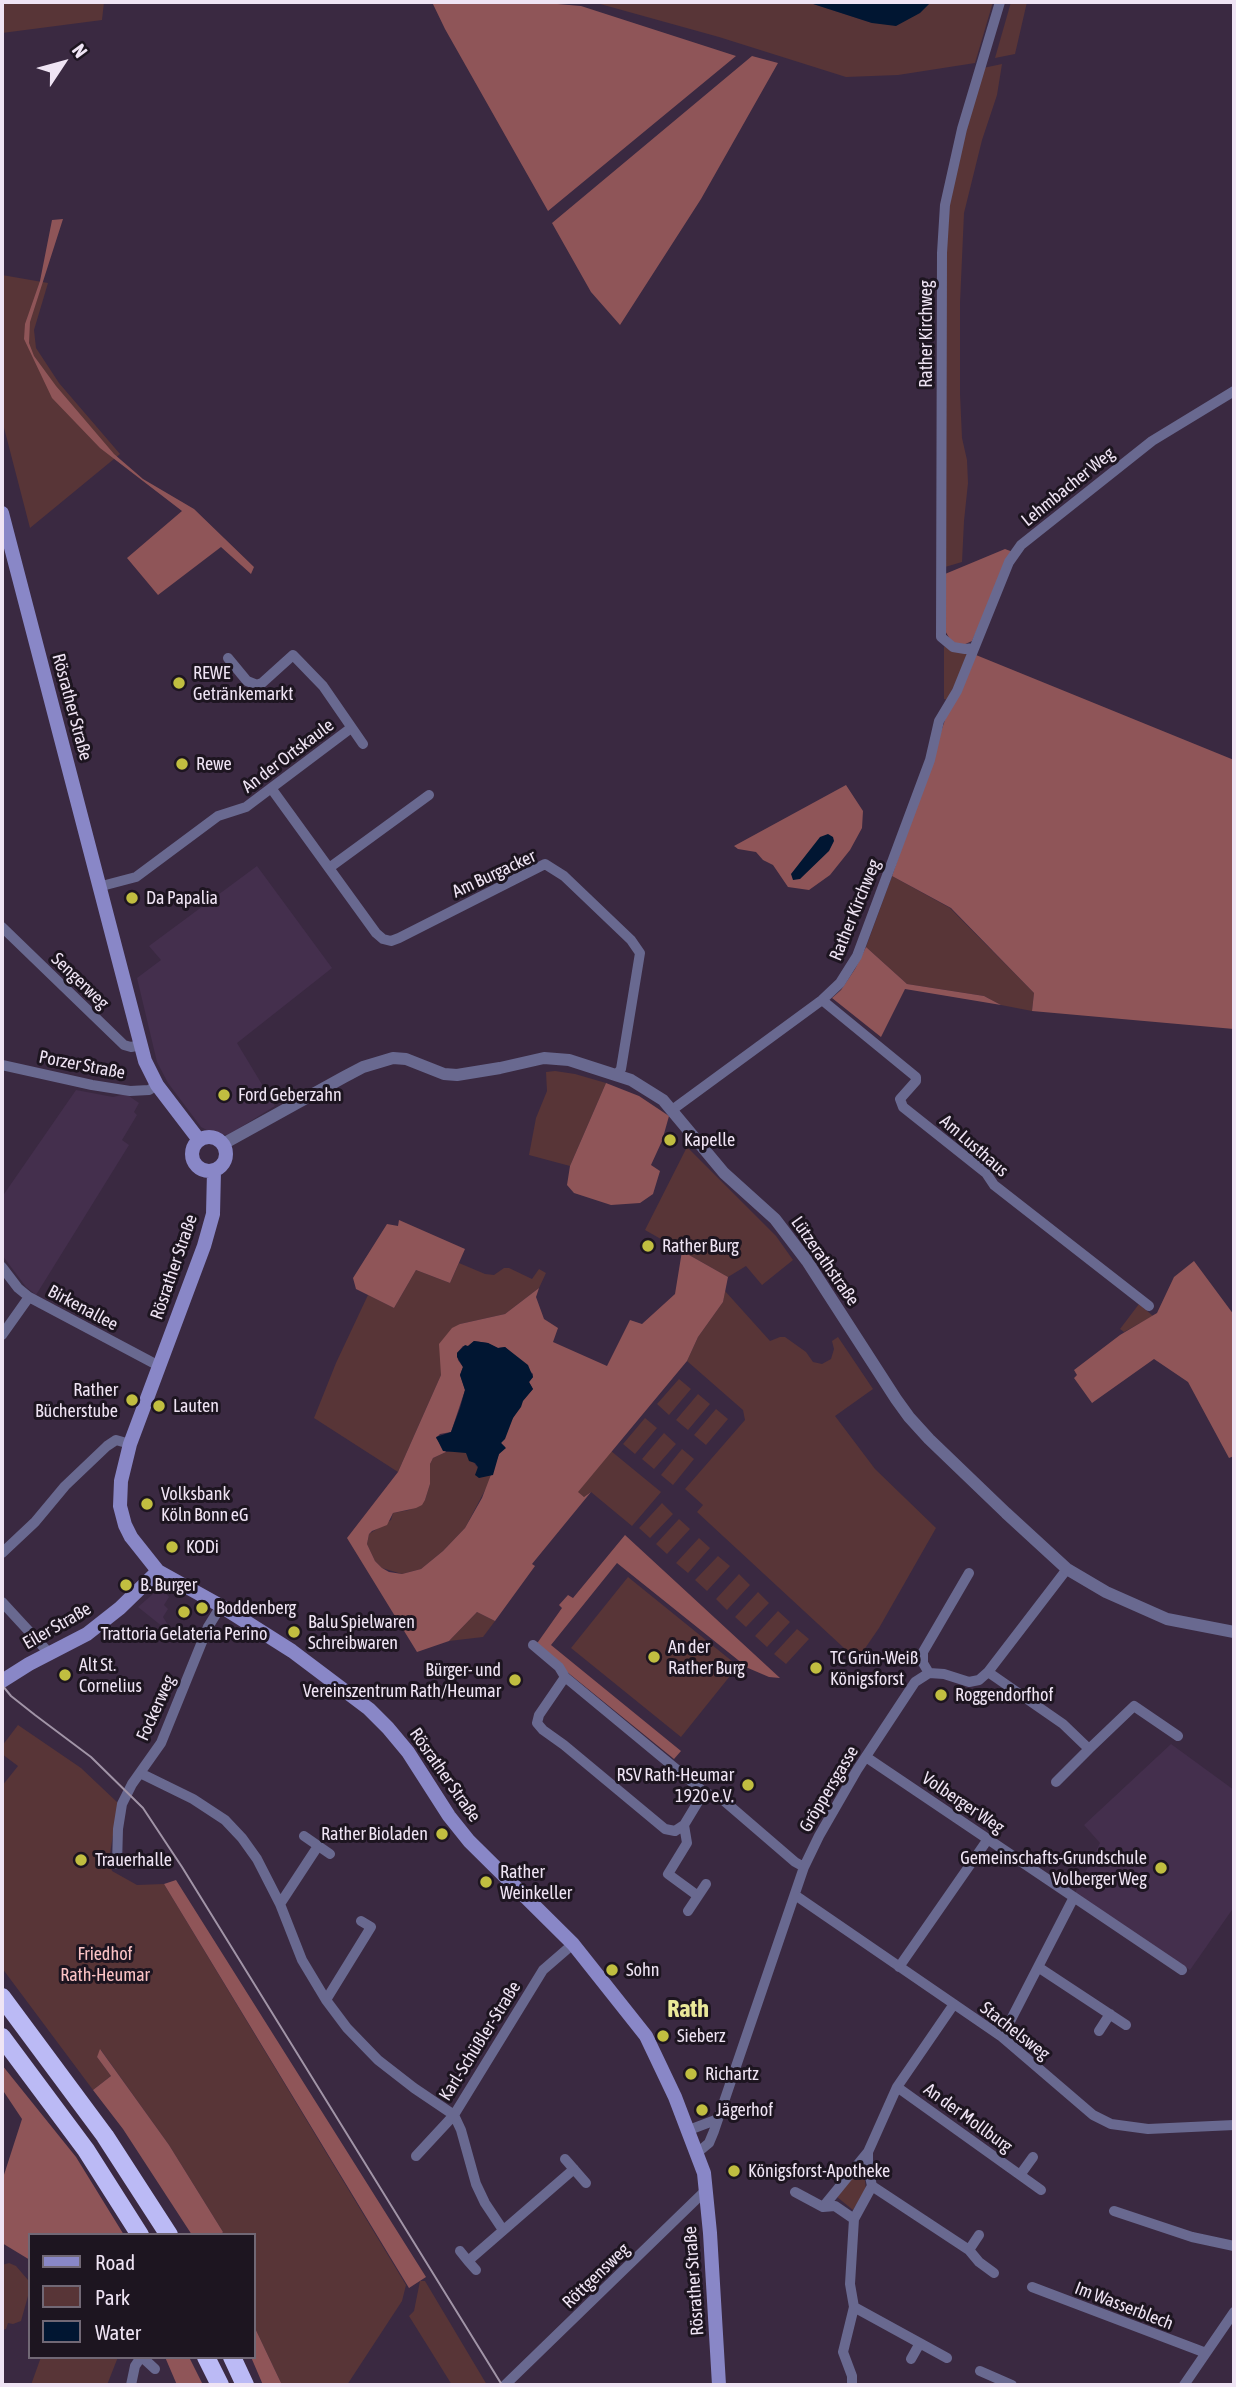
<!DOCTYPE html>
<html>
<head>
<meta charset="utf-8">
<style>
  body { margin:0 }
  #map { position:relative; width:1236px; height:2387px; overflow:hidden; background:#3a2941; font-family:"Asap Condensed",sans-serif }
  canvas { display:block }
  .frame { position:absolute; inset:0; border:4px solid #efe4f4; pointer-events:none }
  .legend { position:absolute; left:28px; top:2233px; width:228px; height:126px; box-sizing:border-box; background:#1d1520; border:2px solid #716875; margin:0; padding:9px 12px; list-style:none; font-size:21px; color:#efe4f4 }
  .legend li { display:flex; align-items:center; gap:14px; height:35px }
  .legend b { width:35px; border:2px solid #716875 }
  .north { position:absolute; left:28px; top:28px; width:70px; height:70px; -webkit-text-stroke:5px #1d1520; paint-order:stroke; rotate:54deg; font-size:19px; font-weight:700; line-height:28px; text-align:center; color:#efe4f4 }
  .north::after { content:''; display:block; margin:auto; width:24px; height:32px; background:#efe4f4; clip-path:polygon(50% 0,100% 100%,50% 72%,0 100%) }
</style>
</head>
<body>
<div id="map">
<canvas width="1236" height="2387"></canvas>
<div class="frame"></div>
<ul class="legend">
<li><b style="height:9px;background:#8987c7"></b>Road</li>
<li><b style="height:19px;background:#583537"></b>Park</li>
<li><b style="height:19px;background:#011632"></b>Water</li>
</ul>
<div class="north">N</div>
</div>
<script>
const ctx = document.querySelector('canvas').getContext('2d');
ctx.lineJoin = 'round';
function fillPath(path, color) {
  ctx.fillStyle = color;
  ctx.fill(path, 'evenodd');
}
function toPath(rows) {
  const path = new Path2D();
  for (const r of rows) {
    if (r.length === 3) {
      path.moveTo(r[0] + r[2], r[1]);
      path.arc(r[0], r[1], r[2], 0, 2 * Math.PI);
      continue;
    }
    path.moveTo(r[0], r[1]);
    for (let i = 2; i < r.length; i += 2) path.lineTo(r[i], r[i + 1]);
  }
  return path;
}
function trace(path, color, width, dash) {
  ctx.strokeStyle = color;
  ctx.lineWidth = width;
  ctx.lineCap = dash ? 'butt' : 'round';
  ctx.setLineDash(dash || []);
  ctx.stroke(path);
}
function write(font, color, halo, rows, align = 'center') {
  ctx.font = font + ' "Asap Condensed",sans-serif';
  ctx.lineWidth = 6;
  ctx.setLineDash([]);
  ctx.textBaseline = 'middle';
  ctx.strokeStyle = halo;
  ctx.fillStyle = color;
  for (const [text, x, y, turn = 0] of rows) {
    ctx.save();
    ctx.translate(x, y);
    ctx.rotate((+turn || 0) * Math.PI / 180);
    ctx.textAlign = isNaN(turn) ? turn : align;
    if (halo) ctx.strokeText(text, 0, 0);
    ctx.fillText(text, 0, 0);
    ctx.restore();
  }
}
fillPath(toPath([
  [257,866,332,968,237,1043,275,1106,228,1135,215,1134,201,1127,168,1083,157,1062,137,978,161,960,149,946],
  [76,1090,113,1097,126,1094,139,1103,134,1112,137,1115,122,1140,129,1145,36,1295,26,1287,2,1255,2,1197],
  [161,1587,169,1597,164,1605,168,1609,163,1617,168,1625,163,1627,138,1607],
  [1171,1744,1234,1790,1234,1907,1190,1970,1075,1893,1100,1843,1084,1825]
]), '#442f4d');
fillPath(toPath([
  [28,2,104,2,102,20,2,33,2,4],
  [593,2,807,2,872,23,914,16,931,2,993,2,975,63,898,75,846,77,719,37],
  [1011,2,1027,2,1015,54,995,58],
  [1002,64,997,95,982,140,964,213,960,303,960,394,962,438,967,460,968,483,964,521,962,562,945,567,945,252,950,202,965,130,983,68],
  [2,275,48,283,34,330,36,348,59,383,120,454,30,528,2,420],
  [944,646,949,649,969,653,948,700,944,699],
  [892,876,950,908,1034,993,1032,1011,1001,1005,984,996,907,984,866,947],
  [555,1071,575,1074,606,1083,570,1166,529,1155,536,1118,547,1091,546,1072],
  [687,1147,776,1236,793,1260,762,1285,746,1266,728,1277,645,1230],
  [459,1263,485,1274,494,1275,504,1268,509,1268,532,1279,539,1269,546,1273,539,1288,505,1314,460,1324,441,1354,441,1375,398,1472,314,1418,336,1363,368,1295,394,1308,416,1270,450,1283],
  [725,1291,770,1341,780,1337,785,1337,806,1352,813,1362,822,1364,831,1359,834,1349,832,1341,838,1337,873,1389,835,1416,875,1469,936,1528,879,1628,857,1660,697,1512,703,1505,685,1489,745,1420,743,1410,687,1361,698,1337,723,1302],
  [1139,1304,1153,1316,1124,1332,1120,1329],
  [679,1379,691,1389,669,1415,657,1404],
  [698,1394,710,1404,688,1430,676,1420],
  [716,1409,728,1419,706,1445,694,1435],
  [645,1418,657,1428,635,1454,623,1444],
  [664,1433,676,1444,654,1469,642,1459],
  [682,1449,694,1459,673,1485,661,1475],
  [457,1451,466,1452,483,1475,493,1475,465,1528,443,1551,421,1569,402,1574,382,1568,375,1561,367,1544,369,1534,391,1520,393,1513,409,1510,425,1500,430,1484,430,1464,433,1458,446,1452],
  [611,1451,661,1492,632,1526,591,1492,584,1497,577,1492],
  [662,1503,673,1514,650,1538,639,1528],
  [679,1519,690,1529,667,1554,656,1544],
  [699,1538,710,1548,688,1573,676,1563],
  [718,1556,730,1566,707,1591,695,1580],
  [739,1574,750,1585,727,1610,716,1599],
  [628,1577,738,1666,681,1737,571,1648],
  [758,1592,769,1603,746,1627,735,1617],
  [778,1611,790,1622,767,1647,755,1636],
  [477,1612,495,1621,483,1637,449,1641],
  [797,1629,809,1639,786,1664,774,1654],
  [18,1725,81,1768,118,1803,109,1860,112,1871,137,1885,164,1884,406,2285,402,2301,347,2385,282,2385,254,2326,254,2235,221,2235,223,2232,169,2145,101,2050,97,2057,111,2076,93,2090,2,1968,2,1786,18,1766,2,1754,2,1746],
  [863,2165,866,2189,853,2210,837,2197],
  [9,2263,16,2266,28,2280,28,2296,21,2321,13,2324,8,2323,6,2329,2,2330,2,2265],
  [420,2281,425,2281,487,2385,452,2385,409,2316,414,2311],
  [41,2357,118,2357,107,2385,31,2385]
]), '#583537');
fillPath(toPath([
  [432,2,534,2,581,6,736,56,548,211,445,29],
  [752,56,778,63,701,199,620,325,591,292,552,223],
  [63,219,30,322,29,343,34,356,56,386,114,454,143,479,194,509,254,567,251,574,221,547,158,595,127,558,182,511,100,448,52,398,24,339,25,324,40,281,52,220],
  [1005,549,1013,552,972,641,961,646,951,641,944,629,945,574],
  [976,655,1234,760,1234,1029,1032,1011,1034,993,951,908,892,876,947,714],
  [846,785,863,811,862,828,850,850,830,875,809,890,788,887,773,865,763,860,756,852,738,849,734,846],
  [866,947,907,984,984,996,1001,1005,905,989,881,1037,832,998,841,990,855,969],
  [606,1083,639,1096,669,1116,662,1141,651,1165,660,1171,653,1194,640,1203,611,1205,574,1193,567,1185,570,1166],
  [399,1220,465,1249,450,1283,416,1270,394,1308,356,1289,353,1278,387,1224,398,1226],
  [682,1251,728,1277,723,1302,698,1337,687,1361,578,1492,584,1497,591,1492,532,1564,535,1566,495,1621,477,1612,449,1641,417,1652,347,1538,398,1472,441,1375,439,1344,452,1328,460,1324,505,1314,539,1288,536,1297,544,1319,558,1328,553,1342,607,1366,630,1320,642,1324,675,1294],
  [474,1341,488,1343,498,1348,505,1347,533,1374,533,1377,529,1382,533,1389,522,1401,507,1429,501,1443,505,1447,499,1454,482,1498,465,1528,443,1551,421,1569,402,1574,389,1572,382,1568,375,1561,367,1544,369,1534,372,1531,387,1525,393,1513,416,1508,422,1505,425,1500,430,1484,430,1464,433,1458,446,1452,436,1438,440,1434,451,1432,465,1390,460,1375,463,1367,458,1360,457,1353,463,1346,468,1346],
  [1194,1261,1234,1315,1234,1456,1229,1458,1188,1382,1154,1359,1092,1403,1074,1378,1077,1375,1074,1370,1120,1335,1157,1313,1174,1277],
  [625,1535,780,1678,769,1677,748,1668,617,1563,551,1645,681,1751,674,1759,534,1645,538,1642,562,1608,559,1605,568,1595,573,1598],
  [176,1880,426,2277,409,2288,164,1884],
  [100,2049,169,2145,223,2232,221,2235,192,2235,123,2129,93,2090,111,2076,97,2057],
  [2,2065,76,2157,124,2235,30,2235,30,2260,2,2243,2,2181,22,2119,2,2089],
  [254,2326,282,2385,263,2385,251,2357,254,2357],
  [165,2357,189,2357,203,2385,177,2385]
]), '#8f5558');
fillPath(toPath([
  [807,2,931,2,920,13,896,26,872,23],
  [828,834,833,837,834,841,829,851,800,879,793,880,791,874,820,837],
  [474,1341,488,1343,498,1348,505,1347,528,1365,533,1377,529,1382,533,1389,523,1401,521,1407,513,1418,505,1439,501,1443,506,1448,499,1454,493,1475,479,1478,475,1475,478,1467,475,1463,469,1461,466,1453,443,1451,436,1437,451,1432,460,1408,465,1390,460,1375,463,1367,457,1357,457,1353,465,1345,468,1346]
]), '#011632');
trace(toPath([
  [974,648,965,649,953,647,941,637,942,253,945,205,962,129,1000,2],
  [228,658,247,681,257,685,262,683,293,655,323,686,363,744],
  [271,788,376,933,383,939,391,941,399,938,545,864,564,876,631,940,640,953,621,1069,617,1074],
  [329,868,429,795],
  [98,887,136,877,218,816,246,807,351,728],
  [2,927,124,1045,131,1047,141,1045],
  [822,1000,916,1077,916,1081,900,1099,903,1107,986,1173,994,1185,1149,1306],
  [2,1065,92,1085,130,1091,149,1090,157,1085],
  [672,1110,822,1000,840,983,857,956,930,760,939,721,957,691,1009,562,1021,545,1152,441,1234,391],
  [2,1267,18,1288,29,1297,159,1366],
  [2,1335,29,1297],
  [2,1553,35,1522,65,1486,107,1446,116,1440,130,1444],
  [2,1602,49,1653],
  [533,1645,559,1667,565,1677,704,1792,723,1800,795,1862,804,1867],
  [988,1672,1063,1724,1089,1749,1134,1706,1178,1736],
  [929,1673,923,1663,923,1652,969,1573],
  [565,1677,539,1715,537,1723,543,1730,564,1745,665,1829,675,1831,684,1825,704,1792],
  [866,1757,1182,1970],
  [140,1773,193,1799,225,1820,242,1838,257,1859,280,1904,302,1960,326,2000,347,2028,378,2060,414,2088,454,2115,461,2130,476,2184,485,2203,503,2230],
  [1056,1782,1089,1749],
  [684,1825,687,1843,668,1874,698,1896],
  [304,1836,330,1854],
  [117,1864,118,1829,122,1804,132,1784,161,1743,208,1627,221,1606],
  [795,1895,1002,2037,1093,2115,1111,2124,1148,2129,1234,2125],
  [280,1904,318,1846],
  [688,1911,706,1884],
  [899,1967,988,1839],
  [1038,1967,1126,2025],
  [326,2000,371,1927,361,1921],
  [954,2004,897,2087,1041,2190],
  [1099,2031,1110,2014],
  [1002,2037,1074,1897],
  [689,2130,718,2119],
  [868,2152,868,2167,872,2186,854,2219,835,2206,823,2207,868,2152,897,2087],
  [697,2153,709,2143,714,2131,804,1867,819,1836,857,1770,915,1682,929,1673,944,1674,969,1682,979,1680,988,1672,1067,1569],
  [416,2156,454,2115,543,1970,573,1944],
  [565,2159,586,2183],
  [1020,2175,1033,2157],
  [872,2186,969,2250,979,2262,994,2273],
  [795,2192,823,2207],
  [1114,2211,1192,2237,1234,2246],
  [854,2219,850,2284,854,2307,947,2358],
  [969,2250,979,2235],
  [460,2251,468,2261,574,2169],
  [468,2261,476,2270],
  [1032,2287,1206,2353],
  [142,2357,155,2369],
  [911,2359,920,2343],
  [980,2371,1012,2385],
  [131,2385,135,2366,141,2357],
  [505,2385,707,2189],
  [852,2385,852,2376,843,2352,854,2307],
  [1184,2385,1234,2312]
]), '#696990', 10);
trace(toPath([
  [223,1144,344,1077,363,1067,393,1058,406,1059,444,1074,457,1075,500,1068,544,1058,569,1060,631,1080,663,1100,724,1173,775,1219,807,1261,896,1399,909,1417,929,1439,1006,1513,1067,1569,1106,1592,1167,1619,1234,1632]
]), '#696990', 12);
trace(toPath([
  [2,513,145,1061,157,1085,199,1140],
  [209,1154,17],
  [214,1171,213,1214,204,1246,130,1444,121,1481,120,1506,125,1525,131,1537,158,1571,221,1606,292,1651,369,1709,388,1728,408,1752,449,1816,469,1841,573,1944,646,2036,675,2097,704,2173,710,2233,719,2385],
  [2,1681,29,1664,87,1634,120,1608,158,1571]
]), '#8987c7', 14);
trace(toPath([
  [2,1997,105,2136,169,2235],
  [2,2037,86,2150,140,2235],
  [206,2357,220,2385],
  [232,2357,245,2385]
]), '#bbbaf5', 18);
trace(toPath([
  [2,1685,11,1696,35,1715,91,1757,143,1808,182,1867,502,2385]
]), '#a194a7', 2);
for (const [x, y, r, color] of [
  [179,683,7,"#c1be40"],
  [182,764,7,"#c1be40"],
  [132,898,7,"#c1be40"],
  [224,1095,7,"#c1be40"],
  [670,1140,7,"#c1be40"],
  [648,1246,7,"#c1be40"],
  [132,1400,7,"#c1be40"],
  [159,1406,7,"#c1be40"],
  [147,1504,7,"#c1be40"],
  [172,1547,7,"#c1be40"],
  [126,1585,7,"#c1be40"],
  [202,1608,7,"#c1be40"],
  [184,1612,7,"#c1be40"],
  [294,1632,7,"#c1be40"],
  [654,1657,7,"#c1be40"],
  [816,1668,7,"#c1be40"],
  [65,1675,7,"#c1be40"],
  [515,1680,7,"#c1be40"],
  [941,1695,7,"#c1be40"],
  [748,1785,7,"#c1be40"],
  [442,1834,7,"#c1be40"],
  [81,1860,7,"#c1be40"],
  [1161,1868,7,"#c1be40"],
  [486,1882,7,"#c1be40"],
  [612,1970,7,"#c1be40"],
  [663,2036,7,"#c1be40"],
  [691,2074,7,"#c1be40"],
  [702,2110,7,"#c1be40"],
  [734,2171,7,"#c1be40"]
]) {
  const dot = new Path2D();
  dot.arc(x, y, r, 0, 2 * Math.PI);
  ctx.fillStyle = color;
  ctx.fill(dot);
  trace(dot, '#1d1520', 2.5);
}
write('18px', '#efe4f4', '#1d1520', [
  ["Rather Kirchweg",926,334,-90],
  ["Lehmbacher Weg",1068,487,-39],
  ["Rösrather Straße",72,707,75],
  ["An der Ortskaule",288,756,-37],
  ["Am Burgacker",494,874,-25],
  ["Rather Kirchweg",855,910,-68],
  ["Sengerweg",80,981,44],
  ["Porzer Straße",82,1065,11],
  ["Am Lusthaus",974,1146,41],
  ["Lützerathstraße",825,1261,55],
  ["Rösrather Straße",174,1267,-71],
  ["Birkenallee",83,1308,28],
  ["Eiler Straße",57,1626,-30],
  ["Fockerweg",156,1708,-66],
  ["Rösrather Straße",445,1775,55],
  ["Gröppersgasse",829,1789,-59],
  ["Volberger Weg",963,1803,34],
  ["Stachelsweg",1015,2031,38],
  ["Karl-Schüßler-Straße",480,2041,-58],
  ["An der Mollburg",968,2118,36],
  ["Röttgensweg",596,2276,-44],
  ["Rösrather Straße",694,2281,-94],
  ["Im Wasserblech",1124,2306,21]
]);
write('18px', '#efe4f4', '#1d1520', [
  ["REWE",193,673],
  ["Getränkemarkt",193,694],
  ["Rewe",196,764],
  ["Da Papalia",146,898],
  ["Ford Geberzahn",238,1095],
  ["Kapelle",684,1140],
  ["Rather Burg",662,1246],
  ["Rather",118,1390,"right"],
  ["Bücherstube",118,1411,"right"],
  ["Lauten",173,1406],
  ["Volksbank",161,1494],
  ["Köln Bonn eG",161,1515],
  ["KODi",186,1547],
  ["B. Burger",140,1585],
  ["Boddenberg",216,1608],
  ["Balu Spielwaren",308,1622],
  ["Schreibwaren",308,1643],
  ["Trattoria Gelateria Perino",184,1634,"center"],
  ["An der",668,1647],
  ["Rather Burg",668,1668],
  ["TC Grün-Weiß",830,1658],
  ["Königsforst",830,1679],
  ["Alt St.",79,1665],
  ["Cornelius",79,1686],
  ["Bürger- und",501,1670,"right"],
  ["Vereinszentrum Rath/Heumar",501,1691,"right"],
  ["Roggendorfhof",955,1695],
  ["RSV Rath-Heumar",734,1775,"right"],
  ["1920 e.V.",734,1796,"right"],
  ["Rather Bioladen",428,1834,"right"],
  ["Gemeinschafts-Grundschule",1147,1858,"right"],
  ["Volberger Weg",1147,1879,"right"],
  ["Trauerhalle",95,1860],
  ["Rather",500,1872],
  ["Weinkeller",500,1893],
  ["Sohn",626,1970],
  ["Sieberz",677,2036],
  ["Richartz",705,2074],
  ["Jägerhof",716,2110],
  ["Königsforst-Apotheke",748,2171]
], 'left');
write('18px', '#fbc3c5', '#1d1520', [
  ["Friedhof",105,1954],
  ["Rath-Heumar",105,1975]
]);
write('bold 24px', '#e9e899', '#1d1520', [
  ["Rath",688,2009]
]);
</script>
</body>
</html>
